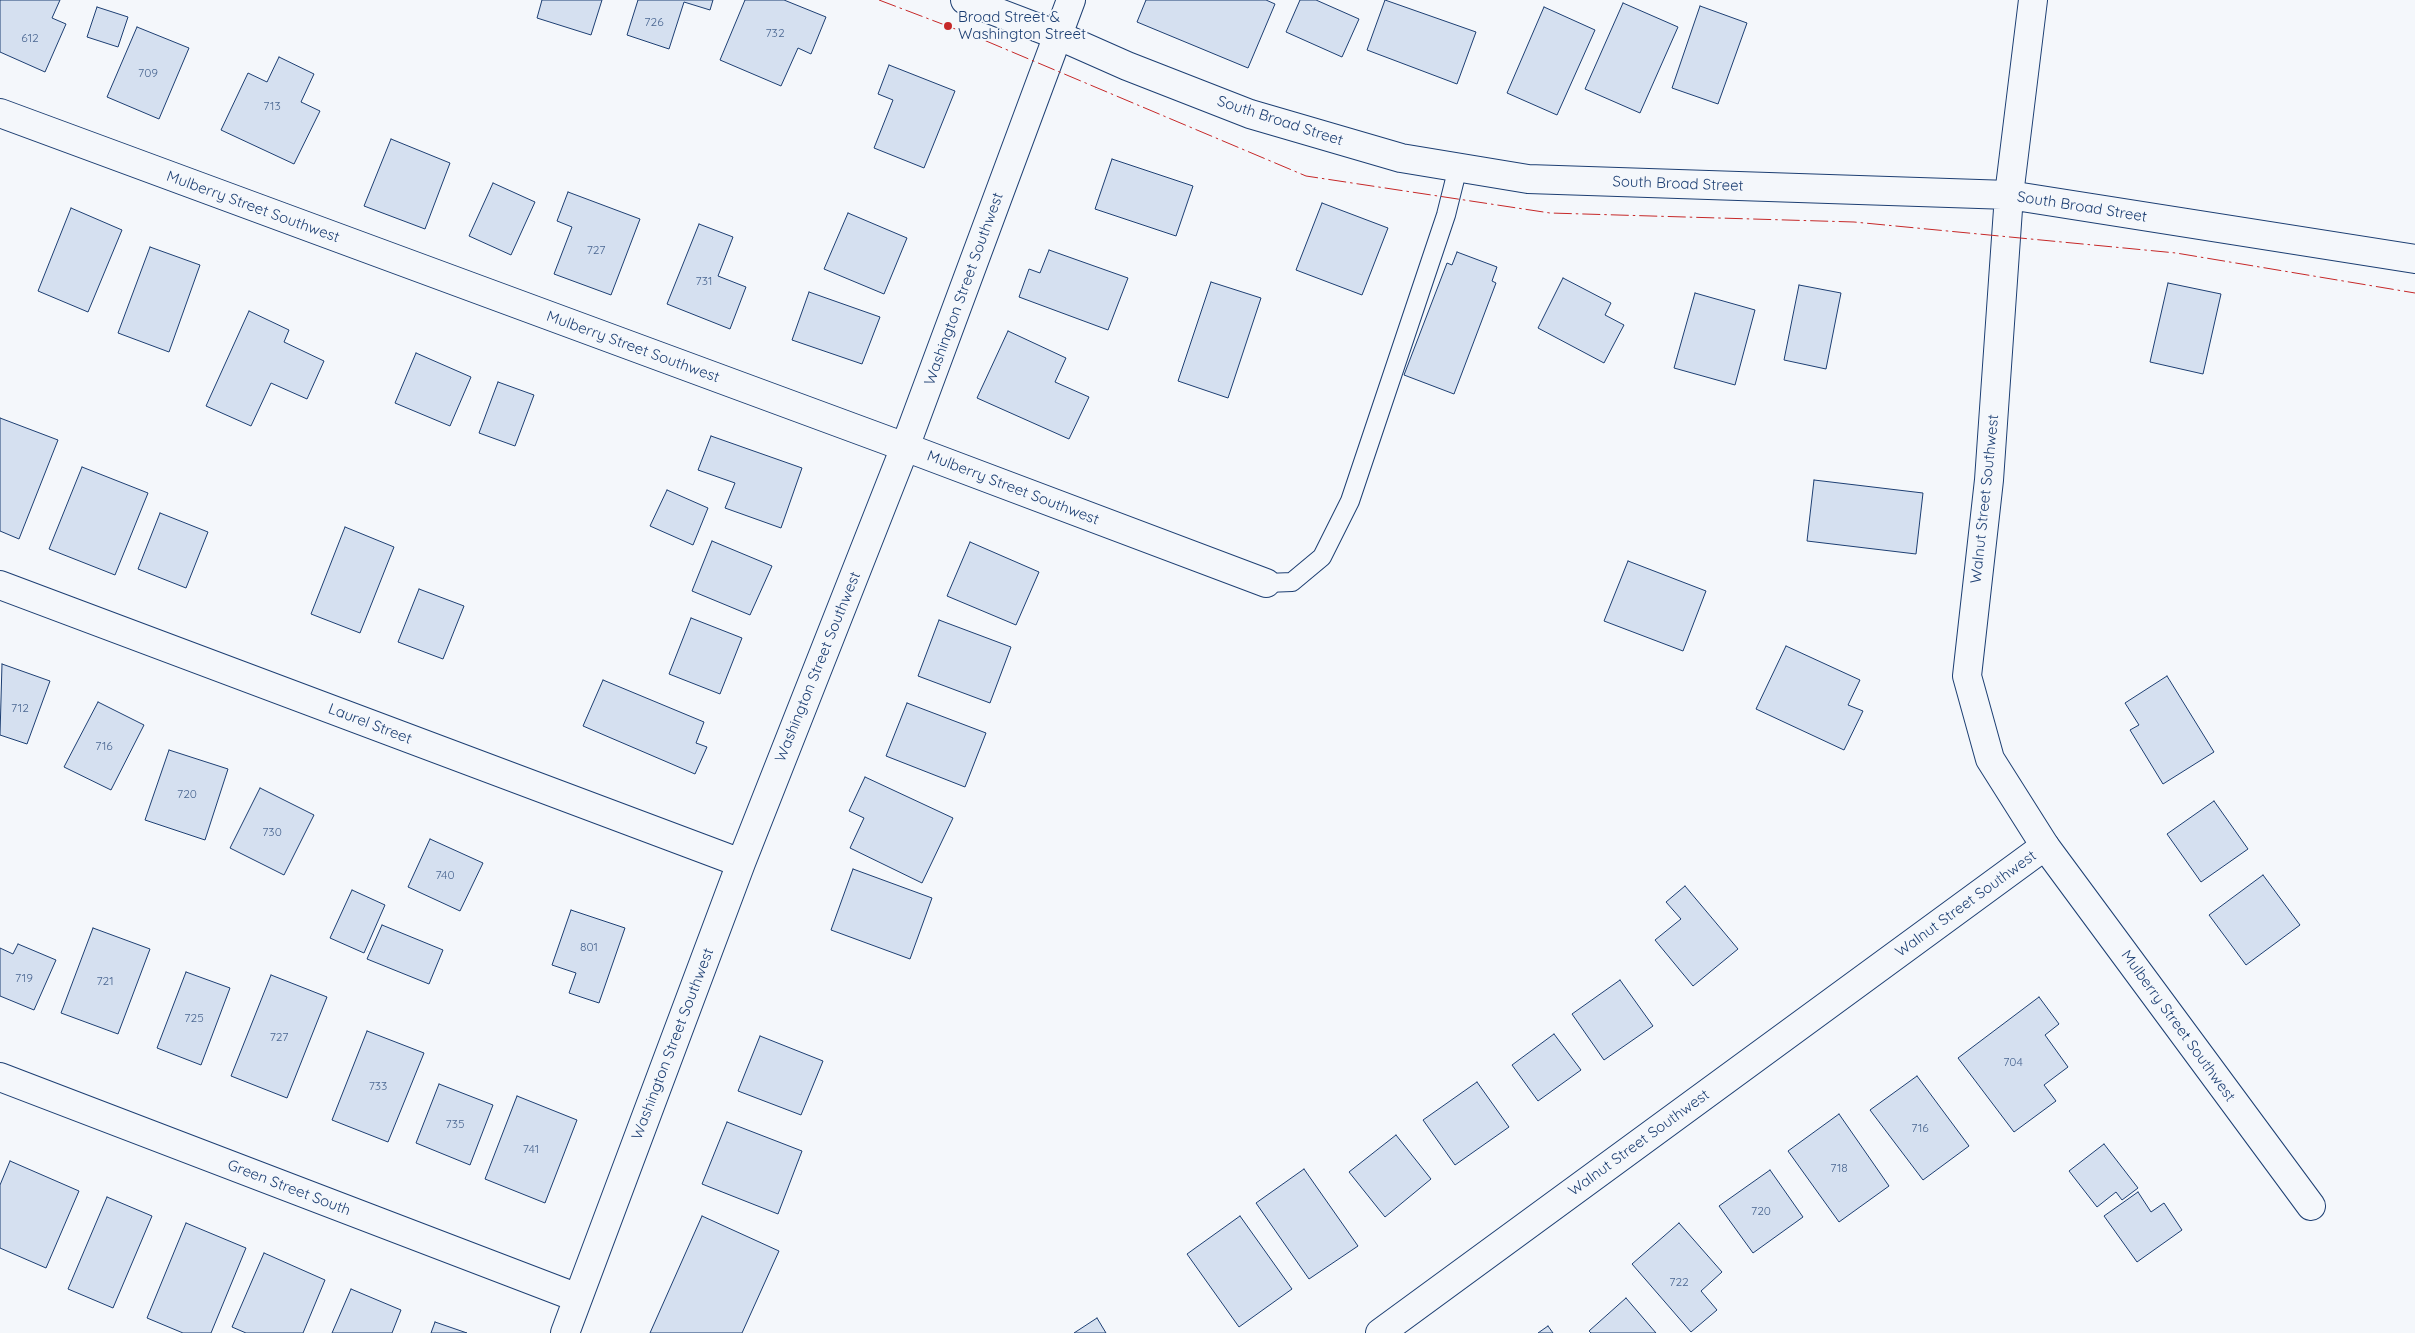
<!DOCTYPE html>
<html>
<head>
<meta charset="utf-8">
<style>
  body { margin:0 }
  canvas { display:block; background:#f4f7fb }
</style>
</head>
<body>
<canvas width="2415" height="1333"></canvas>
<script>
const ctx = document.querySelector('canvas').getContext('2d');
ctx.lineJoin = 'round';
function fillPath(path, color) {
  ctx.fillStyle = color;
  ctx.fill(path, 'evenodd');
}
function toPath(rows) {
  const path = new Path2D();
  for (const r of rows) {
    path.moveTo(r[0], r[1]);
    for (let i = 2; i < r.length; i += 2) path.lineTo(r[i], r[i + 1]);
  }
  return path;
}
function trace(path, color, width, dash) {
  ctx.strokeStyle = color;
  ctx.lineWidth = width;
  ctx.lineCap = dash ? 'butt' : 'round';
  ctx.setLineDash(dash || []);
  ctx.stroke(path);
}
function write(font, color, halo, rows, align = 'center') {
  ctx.font = font + ' Quicksand,sans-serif';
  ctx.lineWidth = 4;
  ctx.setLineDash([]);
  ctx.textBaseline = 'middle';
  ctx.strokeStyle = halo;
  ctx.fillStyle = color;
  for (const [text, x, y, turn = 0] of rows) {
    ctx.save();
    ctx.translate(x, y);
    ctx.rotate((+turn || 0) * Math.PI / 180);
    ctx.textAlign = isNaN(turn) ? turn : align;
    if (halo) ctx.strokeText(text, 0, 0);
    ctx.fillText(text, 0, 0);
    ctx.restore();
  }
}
const building = toPath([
  [0,0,60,0,52,18,66,24,45,72,0,52,0,0],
  [542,0,602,0,591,35,537,18,542,0],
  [638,0,713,0,710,10,684,2,669,49,627,35,638,0],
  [745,0,784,0,826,17,811,54,798,48,781,86,720,60,745,0],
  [1146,0,1266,0,1275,4,1248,68,1137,22,1146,0],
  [1300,0,1316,0,1359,19,1342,57,1286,32,1300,0],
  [1385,0,1476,32,1457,84,1367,50,1385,0],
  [1623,3,1678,27,1640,113,1585,89,1623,3],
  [1700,6,1747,23,1718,104,1672,88,1700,6],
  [97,7,128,17,118,47,87,37,97,7],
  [1544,7,1595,30,1557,115,1507,93,1544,7],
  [137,27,189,48,159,119,107,97,137,27],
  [279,57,314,74,301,102,320,111,294,164,221,130,248,73,267,82,279,57],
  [889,65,955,91,924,168,874,148,893,100,878,94,889,65],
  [391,139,450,163,425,229,364,206,391,139],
  [1112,159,1193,186,1176,236,1095,209,1112,159],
  [493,183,535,202,511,255,469,236,493,183],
  [568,192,640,219,611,295,554,274,572,227,557,221,568,192],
  [1322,203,1388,228,1362,295,1296,270,1322,203],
  [71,208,122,230,88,312,38,291,71,208],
  [848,213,907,238,884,294,824,269,848,213],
  [699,224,733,237,718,276,746,287,730,329,667,304,699,224],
  [150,247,200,265,169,352,118,333,150,247],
  [1049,250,1128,278,1108,330,1019,297,1029,269,1040,273,1049,250],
  [1457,252,1497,267,1492,281,1496,283,1454,394,1404,375,1447,263,1452,265,1457,252],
  [1563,278,1611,303,1605,315,1624,325,1604,363,1538,328,1563,278],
  [1211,282,1261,298,1228,398,1178,381,1211,282],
  [2168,283,2221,294,2203,374,2150,362,2168,283],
  [1799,285,1841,293,1826,369,1784,360,1799,285],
  [809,292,880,317,862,364,792,340,809,292],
  [1695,293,1755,310,1735,385,1674,368,1695,293],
  [249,311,289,330,284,342,324,361,307,399,271,383,251,426,206,406,249,311],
  [1008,331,1066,358,1055,382,1089,397,1069,439,977,398,1008,331],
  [416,353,471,377,450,426,395,403,416,353],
  [498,382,534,395,515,446,479,433,498,382],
  [0,418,58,440,19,539,0,531,0,418],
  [711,436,802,468,781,528,725,508,735,483,698,470,711,436],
  [82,467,148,493,115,575,49,549,82,467],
  [1814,480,1923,493,1916,554,1807,541,1814,480],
  [667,490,708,508,693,545,650,526,667,490],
  [160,513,208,532,186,588,138,569,160,513],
  [345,527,394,547,360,633,311,614,345,527],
  [712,541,772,566,750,615,692,591,712,541],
  [970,542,1039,572,1016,625,947,596,970,542],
  [1628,561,1706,591,1683,651,1604,621,1628,561],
  [419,589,464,606,443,659,398,642,419,589],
  [691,618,742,638,720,694,669,674,691,618],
  [939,620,1011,647,990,703,918,676,939,620],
  [1786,646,1860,680,1848,705,1863,711,1844,750,1756,709,1786,646],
  [2,664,50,681,27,744,0,735,2,664],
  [2167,676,2214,752,2163,784,2130,730,2139,725,2125,703,2167,676],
  [603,680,704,722,696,743,707,747,695,774,583,726,603,680],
  [98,702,144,725,111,790,64,767,98,702],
  [907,703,986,733,965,787,886,756,907,703],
  [169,750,228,769,205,840,145,820,169,750],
  [865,777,953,818,922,883,850,848,864,818,849,811,865,777],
  [260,788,314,815,284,875,230,848,260,788],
  [2214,801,2248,849,2201,882,2167,834,2214,801],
  [430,839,483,863,460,911,408,887,430,839],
  [853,869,932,898,910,959,831,930,853,869],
  [2263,875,2300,925,2246,965,2209,915,2263,875],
  [1685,886,1738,949,1693,986,1655,940,1681,919,1666,902,1685,886],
  [352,890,385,905,364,953,330,938,352,890],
  [571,910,625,928,599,1003,569,993,576,973,552,965,571,910],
  [382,925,443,950,429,984,367,959,382,925],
  [93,928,150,949,118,1034,61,1013,93,928],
  [18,944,56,960,34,1010,0,996,0,948,13,954,18,944],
  [186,972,230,988,201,1065,157,1048,186,972],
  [271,975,327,997,287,1098,231,1076,271,975],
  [1620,980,1653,1026,1604,1060,1572,1014,1620,980],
  [2039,997,2059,1024,2045,1035,2068,1067,2044,1085,2056,1101,2014,1132,1958,1058,2039,997],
  [367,1031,424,1053,388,1142,332,1120,367,1031],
  [1554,1034,1581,1070,1538,1101,1512,1065,1554,1034],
  [760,1036,823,1061,801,1115,738,1091,760,1036],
  [1917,1076,1969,1146,1923,1180,1870,1110,1917,1076],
  [1477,1082,1509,1127,1455,1165,1423,1120,1477,1082],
  [439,1084,493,1105,470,1165,416,1143,439,1084],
  [517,1096,577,1120,545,1203,485,1179,517,1096],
  [1839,1114,1889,1186,1839,1222,1788,1151,1839,1114],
  [727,1122,802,1151,778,1214,702,1184,727,1122],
  [1396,1135,1431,1179,1385,1217,1349,1172,1396,1135],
  [2104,1144,2138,1188,2122,1200,2116,1192,2097,1207,2069,1171,2104,1144],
  [10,1161,79,1191,46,1268,0,1248,0,1185,10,1161],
  [1304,1169,1358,1246,1309,1279,1256,1203,1304,1169],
  [1770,1170,1803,1217,1753,1253,1719,1206,1770,1170],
  [2138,1192,2151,1212,2164,1203,2182,1230,2137,1262,2104,1216,2138,1192],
  [107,1197,152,1216,113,1308,68,1289,107,1197],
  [702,1216,779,1251,742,1333,650,1333,702,1216],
  [1240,1216,1292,1289,1239,1327,1187,1254,1240,1216],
  [186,1223,246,1248,211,1333,183,1333,147,1318,186,1223],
  [1679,1223,1722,1272,1701,1291,1717,1310,1691,1332,1632,1264,1679,1223],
  [264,1253,325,1280,303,1333,246,1333,232,1327,264,1253],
  [351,1289,401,1310,392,1333,332,1333,351,1289],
  [1626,1298,1656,1333,1591,1333,1589,1331,1626,1298],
  [1097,1318,1106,1333,1074,1333,1097,1318],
  [435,1322,467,1333,431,1333,435,1322],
  [1548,1326,1553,1333,1538,1333,1548,1326]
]);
fillPath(building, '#d5e0f0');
trace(building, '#1d3f73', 1);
const lane = toPath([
  [1266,583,1292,582,1322,557,1350,501,1446,215,1458,167]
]);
const street = toPath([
  [0,113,905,447,1266,583],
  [2009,195,2033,0],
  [0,585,741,863],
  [2045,846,2311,1206],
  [0,1077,578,1298],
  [565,1333,741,863,905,447,1071,0]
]);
const secondary = toPath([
  [965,0,1057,35,1127,66,1250,114,1401,158,1528,179,2009,195,2415,259],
  [1380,1333,2045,846,1990,759,1967,676,1989,480,2009,195]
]);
trace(lane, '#1d3f73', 20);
trace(street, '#1d3f73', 30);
trace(secondary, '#1d3f73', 30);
trace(lane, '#f4f7fb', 18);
trace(street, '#f4f7fb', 28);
trace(secondary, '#f4f7fb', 28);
trace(toPath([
  [879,0,979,38,1306,176,1550,213,1854,222,2176,253,2415,293]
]), '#c62828', 1, [18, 4, 2.5, 4]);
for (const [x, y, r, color] of [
  [948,26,5,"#c62828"]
]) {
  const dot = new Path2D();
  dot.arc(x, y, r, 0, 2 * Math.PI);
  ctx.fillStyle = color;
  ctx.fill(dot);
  trace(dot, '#f4f7fb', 2);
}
write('12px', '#4b6792', null, [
  ["726",654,22],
  ["732",775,33],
  ["612",30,38],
  ["709",148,73],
  ["713",272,106],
  ["727",596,250],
  ["731",704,281],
  ["712",20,708],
  ["716",104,746],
  ["720",187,794],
  ["730",272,832],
  ["740",445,875],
  ["801",589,947],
  ["719",24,978],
  ["721",105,981],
  ["725",194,1018],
  ["727",279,1037],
  ["704",2013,1062],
  ["733",378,1086],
  ["735",455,1124],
  ["716",1920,1128],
  ["741",531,1149],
  ["718",1839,1168],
  ["720",1761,1211],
  ["722",1679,1282]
]);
write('15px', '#1d3f73', '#f4f7fb', [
  ["Broad Street &",958,17],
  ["Washington Street",958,34]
], 'left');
write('15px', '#1d3f73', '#f4f7fb', [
  ["South Broad Street",1280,121,18],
  ["South Broad Street",1678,184,2],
  ["Mulberry Street Southwest",253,207,20],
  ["South Broad Street",2082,207,9],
  ["Washington Street Southwest",964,289,-70],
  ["Mulberry Street Southwest",633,347,20],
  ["Mulberry Street Southwest",1013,488,21],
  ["Walnut Street Southwest",1985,499,-84],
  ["Washington Street Southwest",818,667,-68],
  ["Laurel Street",370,724,21],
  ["Walnut Street Southwest",1966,904,-36],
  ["Mulberry Street Southwest",2178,1026,54],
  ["Washington Street Southwest",673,1044,-69],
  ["Walnut Street Southwest",1639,1143,-36],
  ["Green Street South",289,1188,21]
]);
</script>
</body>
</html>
